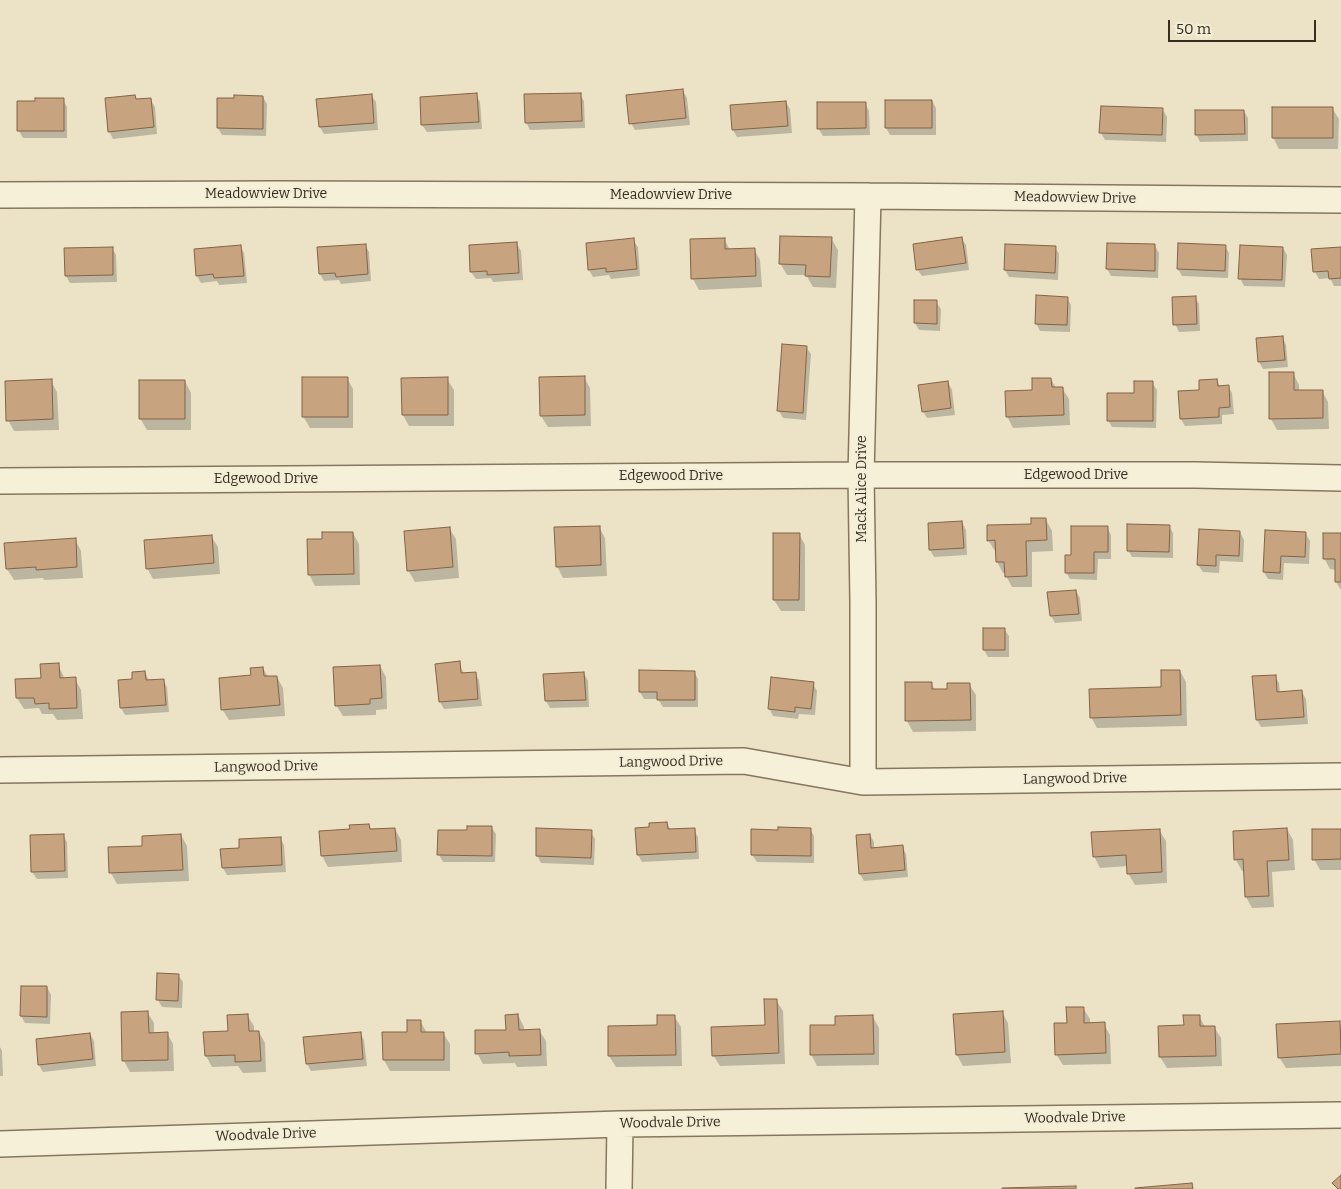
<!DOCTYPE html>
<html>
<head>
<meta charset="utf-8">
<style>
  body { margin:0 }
  #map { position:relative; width:1341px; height:1189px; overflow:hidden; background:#ece3c7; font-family:Bitter,serif }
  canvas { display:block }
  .scale { position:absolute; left:1168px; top:20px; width:148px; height:22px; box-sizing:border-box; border:2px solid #372d20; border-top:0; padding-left:6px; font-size:15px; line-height:18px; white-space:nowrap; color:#372d20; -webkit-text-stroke:4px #f3edd6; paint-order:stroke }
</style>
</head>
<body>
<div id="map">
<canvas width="1341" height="1189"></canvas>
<div class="scale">50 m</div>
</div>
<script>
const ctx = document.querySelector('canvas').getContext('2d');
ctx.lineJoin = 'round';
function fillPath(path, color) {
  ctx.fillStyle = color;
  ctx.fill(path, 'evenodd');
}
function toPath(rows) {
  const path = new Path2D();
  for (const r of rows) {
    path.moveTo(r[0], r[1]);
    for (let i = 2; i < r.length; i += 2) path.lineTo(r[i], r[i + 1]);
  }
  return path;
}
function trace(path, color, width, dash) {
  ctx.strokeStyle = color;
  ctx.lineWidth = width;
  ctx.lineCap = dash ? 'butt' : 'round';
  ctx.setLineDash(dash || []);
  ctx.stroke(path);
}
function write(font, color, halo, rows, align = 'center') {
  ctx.font = font + ' Bitter,serif';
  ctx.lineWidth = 4;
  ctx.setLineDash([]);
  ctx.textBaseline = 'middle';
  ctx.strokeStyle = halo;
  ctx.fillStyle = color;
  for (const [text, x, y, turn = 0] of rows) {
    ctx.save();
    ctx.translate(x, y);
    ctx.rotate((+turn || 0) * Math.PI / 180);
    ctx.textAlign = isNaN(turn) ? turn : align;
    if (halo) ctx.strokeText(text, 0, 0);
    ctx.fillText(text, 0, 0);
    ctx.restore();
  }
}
fillPath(toPath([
  [683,91,687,98,690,125,635,130,631,123],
  [580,94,584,101,585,128,530,130,526,122],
  [371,95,376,102,378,130,324,134,320,127,318,100],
  [476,95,480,102,482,129,427,132,422,125,421,98],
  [135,97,137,101,150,99,155,107,157,134,113,139,109,131],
  [263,97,267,104,266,136,222,135,218,128],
  [63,100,67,107,67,138,23,138,19,131],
  [886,101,932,101,936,108,936,135,890,135,886,128],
  [786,102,790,109,792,133,737,137,733,130],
  [865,103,869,111,870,135,823,136,818,128],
  [1332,108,1339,119,1338,149,1279,149,1273,137],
  [1163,110,1167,117,1166,142,1105,140,1101,133],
  [1244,111,1248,118,1248,141,1200,142,1196,134],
  [831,238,838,250,836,288,813,287,806,275,787,275,780,263],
  [961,238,966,245,969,270,922,276,917,269],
  [724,239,730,250,754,249,760,260,762,287,699,290,693,279,691,241],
  [633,240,638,247,640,276,611,279,609,275,593,277,589,270],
  [517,244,521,251,523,280,493,282,491,278,476,279,471,272,470,247],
  [365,245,369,252,371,281,341,284,339,280,324,281,320,274,318,249],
  [1006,245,1055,247,1059,254,1058,280,1009,277,1005,270],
  [240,246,244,253,247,283,219,285,217,281,201,283,197,276],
  [1155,246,1159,253,1158,278,1111,276,1107,269],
  [1225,246,1229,253,1228,278,1182,276,1178,269],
  [112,248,116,255,117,282,70,283,66,276],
  [1283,248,1287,255,1285,287,1244,286,1240,278],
  [1341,248,1341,286,1334,286,1330,278,1319,279,1315,272],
  [1195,297,1199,304,1200,331,1179,332,1175,324],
  [1067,298,1071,305,1070,332,1040,331,1036,323],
  [936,302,941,309,940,331,919,330,915,323],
  [1282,337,1286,345,1288,367,1263,369,1259,362],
  [806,347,811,354,806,420,783,418,779,411],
  [1293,373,1299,385,1299,391,1322,391,1328,402,1329,429,1277,430,1271,419],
  [584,377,590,388,591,426,548,427,541,416],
  [347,378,353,389,353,428,310,428,303,416],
  [447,379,454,390,454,426,409,426,403,415],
  [1051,379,1056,388,1062,388,1069,399,1070,425,1013,428,1007,416,1033,391],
  [1217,380,1220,387,1228,386,1232,393,1234,414,1222,415,1222,424,1185,426,1181,419,1180,392,1201,391],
  [51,381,57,392,59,430,14,431,8,420],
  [185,381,191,393,191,430,147,430,140,418],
  [948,382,952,390,955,415,927,418,923,411],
  [1152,383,1157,390,1156,428,1112,427,1108,420,1136,394],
  [1046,520,1052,531,1053,551,1032,552,1032,587,1012,587,1006,576,1006,573,1003,573,997,562,997,551,995,551,988,540],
  [962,522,966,530,967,555,934,557,930,550],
  [1169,526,1173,533,1173,558,1132,557,1128,550],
  [599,527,605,538,607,576,563,578,557,566],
  [1107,527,1111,535,1111,559,1098,559,1097,580,1070,579,1066,572,1072,557],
  [449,528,456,539,459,578,415,582,408,570],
  [1240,532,1244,540,1243,562,1220,561,1219,573,1203,572,1198,565],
  [1266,532,1306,534,1310,541,1309,564,1284,563,1283,580,1268,579,1264,572],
  [353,533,359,544,360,585,315,586,309,574,323,540],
  [799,534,805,545,805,611,781,611,774,600],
  [1341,535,1341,590,1336,582,1336,570,1330,569,1324,558],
  [211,536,218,547,220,574,153,579,147,568],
  [75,539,81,551,83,578,44,580,43,578,14,580,7,569],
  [1076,591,1080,598,1082,621,1055,623,1051,616,1049,594],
  [1004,629,1009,636,1009,657,988,657,984,650],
  [459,663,464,674,475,673,479,680,482,706,444,709,440,702,436,665],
  [58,665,65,679,75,679,81,690,83,719,57,720,53,714,42,714,39,708,24,709,17,698],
  [380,666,386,677,387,709,376,710,376,715,343,716,336,705],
  [263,668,268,677,277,677,283,688,285,716,229,720,222,709,252,676],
  [1180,671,1186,682,1187,726,1097,728,1091,717,1162,688],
  [145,672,149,681,163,680,167,687,169,712,125,715,121,708,119,681,134,680],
  [694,672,698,679,698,707,663,707,658,699,644,699,640,692],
  [584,673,588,681,589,707,550,708,546,701,544,675],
  [1275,676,1279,683,1280,693,1302,692,1306,699,1308,724,1261,727,1257,720],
  [931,683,935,690,948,690,969,684,976,695,976,731,913,732,907,721],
  [813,684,817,691,815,715,799,714,798,719,773,716,769,708],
  [667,823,671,831,694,830,698,837,699,859,642,862,638,855,637,829,651,828],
  [369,825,372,831,395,829,401,840,402,862,328,867,322,856],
  [491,827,496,834,495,862,443,862,439,855,439,831,468,831],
  [810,829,814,836,814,863,757,862,752,855,779,831],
  [1287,829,1293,840,1295,870,1272,872,1274,907,1252,908,1246,897,1245,870,1242,871,1236,860],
  [1159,830,1166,841,1167,883,1135,885,1128,873,1128,866,1100,868,1094,856],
  [1341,830,1341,870,1320,870,1314,859],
  [591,832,595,839,594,865,541,863,537,855],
  [63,835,67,842,68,878,37,879,32,872,31,836],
  [181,835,187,846,189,881,117,884,111,873,109,849,144,847],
  [870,835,874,842,874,849,902,846,906,854,908,877,864,881,860,874],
  [280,838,284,845,286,872,227,875,223,868,241,849],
  [158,975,178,975,183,982,182,1008,162,1007,158,1000],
  [22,987,47,987,51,995,50,1024,25,1023,21,1016],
  [776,1000,783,1011,785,1064,720,1066,713,1055,766,1026],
  [1083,1008,1090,1019,1090,1024,1104,1024,1110,1035,1111,1064,1063,1065,1056,1054,1068,1024],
  [147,1012,154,1023,154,1034,167,1033,173,1044,174,1071,130,1072,124,1061],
  [1002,1012,1008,1023,1011,1063,963,1066,957,1055],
  [247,1015,254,1026,254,1032,259,1032,265,1043,266,1072,243,1073,238,1066,212,1067,206,1056],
  [518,1015,524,1027,524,1031,539,1030,546,1041,547,1066,517,1067,515,1063,483,1064,477,1053,507,1031],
  [674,1016,681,1027,682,1066,616,1067,609,1056,609,1027,659,1026],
  [1199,1016,1205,1027,1214,1027,1221,1038,1222,1066,1167,1068,1160,1057,1185,1027],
  [873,1017,879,1028,879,1065,817,1066,811,1054,837,1027],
  [420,1021,427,1033,443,1033,450,1044,450,1071,390,1071,384,1060,383,1033,409,1033],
  [1340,1022,1341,1025,1341,1066,1286,1068,1279,1057],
  [360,1033,364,1040,367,1066,311,1071,307,1064,305,1038],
  [90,1034,94,1041,96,1066,43,1072,39,1065],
  [0,1047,2,1051,3,1076,0,1076]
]), '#0003');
const building = toPath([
  [683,89,686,118,629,124,626,95,683,89],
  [477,93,479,122,421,125,420,97,477,93],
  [581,93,582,121,525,123,524,94,581,93],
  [372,94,374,123,319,127,316,99,372,94],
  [135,95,136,99,151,98,154,127,108,132,105,98,135,95],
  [234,95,263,96,263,129,217,128,217,98,234,98,234,95],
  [35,98,64,98,64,131,17,131,17,101,35,101,35,98],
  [885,100,932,100,932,128,885,128,885,100],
  [786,101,788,126,732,130,730,105,786,101],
  [817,102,866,102,866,128,817,129,817,102],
  [1101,106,1163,108,1162,135,1099,133,1101,106],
  [1272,107,1333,107,1333,138,1272,138,1272,107],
  [1195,110,1244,110,1245,134,1195,135,1195,110],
  [780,236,832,237,830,277,805,276,806,265,779,264,780,236],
  [962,237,966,263,916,270,913,244,962,237],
  [634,238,637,269,606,272,606,268,588,270,586,243,634,238],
  [725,238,725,249,755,248,756,276,691,279,690,239,725,238],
  [517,242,519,273,487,275,487,271,470,272,469,245,517,242],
  [1107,243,1155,244,1155,271,1106,269,1107,243],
  [1178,243,1226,245,1225,271,1177,269,1178,243],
  [366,244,368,274,336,277,335,273,319,274,317,247,366,244],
  [1005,244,1056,246,1055,273,1004,270,1005,244],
  [241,245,244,276,214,278,213,274,196,276,194,249,241,245],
  [1240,245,1283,247,1282,280,1238,279,1240,245],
  [113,247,113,275,65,276,64,248,113,247],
  [1341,247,1341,278,1329,279,1328,271,1313,272,1311,249,1341,247],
  [1036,295,1068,297,1067,325,1035,324,1036,295],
  [1196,296,1197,324,1173,325,1172,297,1196,296],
  [914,300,937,300,937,324,914,323,914,300],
  [1283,336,1285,360,1258,362,1256,338,1283,336],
  [782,344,807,346,803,413,777,411,782,344],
  [1269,372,1294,372,1294,390,1323,390,1323,418,1269,419,1269,372],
  [585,376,585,415,540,416,539,377,585,376],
  [302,377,348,377,348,417,302,417,302,377],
  [448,377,448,415,402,415,401,378,448,377],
  [1032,378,1051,378,1052,387,1063,387,1064,415,1006,417,1005,391,1032,390,1032,378],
  [52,379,53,419,6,421,5,381,52,379],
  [1217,379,1218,386,1229,385,1230,407,1219,408,1219,417,1180,419,1178,391,1199,390,1199,380,1217,379],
  [139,380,185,380,185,419,139,419,139,380],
  [948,381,951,408,922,412,918,385,948,381],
  [1134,381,1153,381,1153,421,1107,421,1107,393,1134,393,1134,381],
  [1031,518,1046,518,1047,540,1026,541,1027,576,1005,577,1004,562,996,562,995,540,987,541,987,525,1031,524,1031,518],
  [962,521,964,548,929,550,928,523,962,521],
  [1127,524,1170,525,1169,552,1127,551,1127,524],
  [600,526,601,565,556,567,554,527,600,526],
  [1071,526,1108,526,1108,552,1094,552,1094,573,1065,573,1065,555,1071,555,1071,526],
  [450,527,453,567,407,571,404,531,450,527],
  [1199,529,1240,531,1239,556,1216,555,1216,566,1197,565,1199,529],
  [1265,530,1306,532,1305,557,1281,556,1280,573,1263,572,1265,530],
  [322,532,353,532,354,574,308,575,307,539,322,539,322,532],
  [773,533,800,533,799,600,773,600,773,533],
  [1323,533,1341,533,1341,582,1335,582,1335,559,1323,559,1323,533],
  [212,535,214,563,146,569,144,540,212,535],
  [76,538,77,567,36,570,36,567,6,569,4,543,76,538],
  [1076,590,1079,614,1050,616,1047,592,1076,590],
  [983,628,1005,628,1005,650,983,650,983,628],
  [460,661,461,673,476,672,478,699,439,702,435,664,460,661],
  [59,663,60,678,76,677,77,708,49,709,49,703,35,704,34,698,16,698,15,679,41,678,40,664,59,663],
  [380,665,382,698,370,699,370,704,335,706,333,667,380,665],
  [263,667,264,676,277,676,280,705,221,710,219,678,251,675,250,668,263,667],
  [639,670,695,671,695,700,657,700,657,692,639,692,639,670],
  [1161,670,1180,670,1181,715,1090,718,1089,689,1161,687,1161,670],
  [145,671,146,680,164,679,166,705,120,708,118,680,132,679,132,672,145,671],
  [584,672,586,700,545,701,543,674,584,672],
  [1276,675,1277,692,1302,690,1304,717,1256,720,1252,676,1276,675],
  [771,677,814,682,811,709,795,707,795,712,768,709,771,677],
  [905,682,932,682,932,689,947,689,947,683,970,683,971,720,905,721,905,682],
  [667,822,668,829,695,828,696,852,637,855,635,828,649,827,649,823,667,822],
  [369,824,370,829,395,828,397,851,321,856,319,831,350,829,349,825,369,824],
  [467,826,492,826,492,856,437,855,438,830,467,830,467,826],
  [778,827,811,828,811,856,751,855,751,829,778,830,778,827],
  [536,828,592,830,591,858,536,856,536,828],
  [1287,828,1289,860,1267,861,1269,896,1245,897,1243,859,1234,860,1233,831,1287,828],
  [1160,829,1162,872,1127,874,1126,855,1093,857,1091,832,1160,829],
  [1312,829,1341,829,1341,859,1312,860,1312,829],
  [64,834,65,871,31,872,30,835,64,834],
  [181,834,183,870,109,873,108,847,142,846,142,836,181,834],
  [870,834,871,848,903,845,905,870,859,874,856,835,870,834],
  [281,837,282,865,222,868,220,849,239,848,239,839,281,837],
  [157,973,179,974,178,1001,156,1000,157,973],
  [21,986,47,986,47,1017,20,1016,21,986],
  [764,999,777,999,779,1053,712,1056,711,1027,765,1025,764,999],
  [1066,1007,1084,1007,1084,1023,1105,1022,1106,1053,1055,1055,1054,1023,1067,1023,1066,1007],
  [148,1011,149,1033,168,1032,168,1060,122,1061,121,1012,148,1011],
  [1003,1011,1005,1052,956,1055,953,1014,1003,1011],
  [248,1014,249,1031,259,1031,261,1061,235,1062,235,1055,205,1056,203,1032,228,1031,227,1015,248,1014],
  [518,1014,519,1030,540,1029,541,1055,509,1056,509,1052,475,1054,475,1030,506,1030,505,1015,518,1014],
  [657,1015,675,1015,676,1055,608,1056,608,1026,657,1025,657,1015],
  [873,1015,874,1054,810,1055,810,1025,835,1025,835,1016,873,1015],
  [1183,1015,1200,1015,1200,1026,1215,1026,1216,1056,1159,1057,1158,1026,1184,1025,1183,1015],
  [407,1020,421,1020,421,1032,444,1032,444,1060,383,1060,382,1032,407,1032,407,1020],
  [1340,1021,1341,1054,1278,1058,1276,1024,1340,1021],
  [361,1032,363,1059,306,1064,303,1037,361,1032],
  [90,1033,93,1059,38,1065,36,1039,90,1033],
  [1341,1175,1341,1189,1338,1189,1332,1183,1341,1175],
  [1192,1183,1193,1189,1135,1189,1135,1188,1192,1183],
  [1076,1186,1076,1189,1002,1189,1002,1188,1076,1186]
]);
fillPath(building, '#c7a37f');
trace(building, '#836345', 1);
const minor = toPath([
  [0,195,278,194,868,196,1341,200],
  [0,481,861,475,1195,475,1341,478],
  [0,770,744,761,863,782,1341,776],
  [863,782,863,602,861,475,868,196],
  [0,1144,620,1124,1341,1115],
  [619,1189,620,1124]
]);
trace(minor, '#86765d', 28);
trace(minor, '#f7f0d9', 25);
write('14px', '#372d20', '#f3edd6', [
  ["Meadowview Drive",266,194],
  ["Meadowview Drive",671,195],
  ["Meadowview Drive",1075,198,1],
  ["Edgewood Drive",1076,475],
  ["Edgewood Drive",671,476],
  ["Edgewood Drive",266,479],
  ["Mack Alice Drive",862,489,-90],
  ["Langwood Drive",671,762,-1],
  ["Langwood Drive",266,767,-1],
  ["Langwood Drive",1075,779,-1],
  ["Woodvale Drive",1075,1118,-1],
  ["Woodvale Drive",670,1123,-1],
  ["Woodvale Drive",266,1135,-2]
]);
</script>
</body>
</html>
